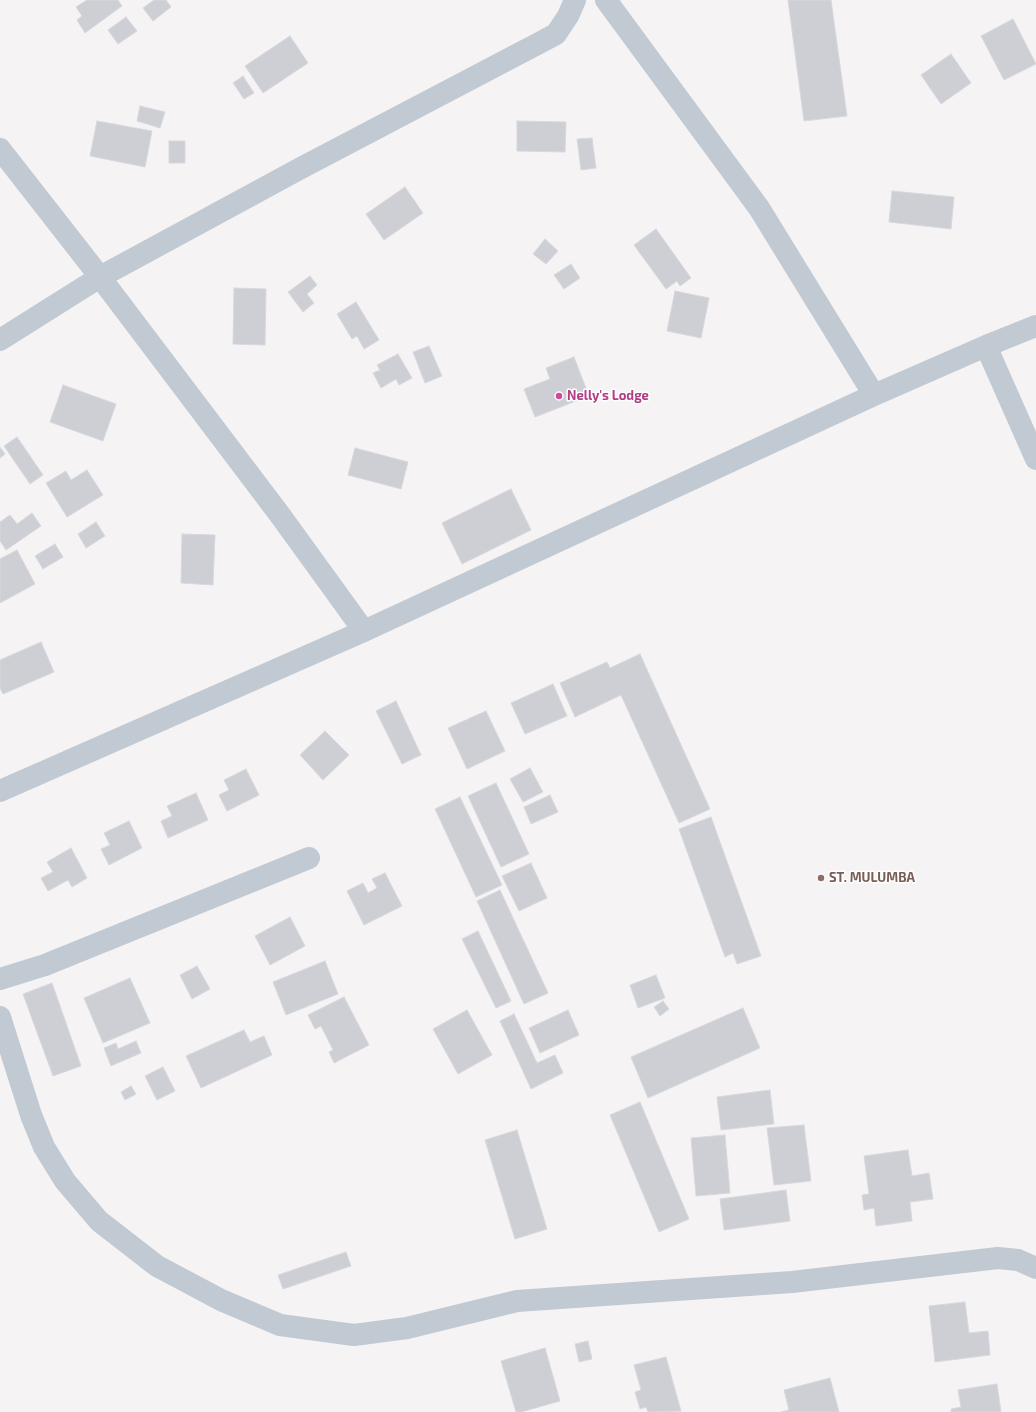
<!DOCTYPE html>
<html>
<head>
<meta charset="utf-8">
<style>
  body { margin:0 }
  canvas { display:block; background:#f5f3f3 }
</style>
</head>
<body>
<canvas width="1036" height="1412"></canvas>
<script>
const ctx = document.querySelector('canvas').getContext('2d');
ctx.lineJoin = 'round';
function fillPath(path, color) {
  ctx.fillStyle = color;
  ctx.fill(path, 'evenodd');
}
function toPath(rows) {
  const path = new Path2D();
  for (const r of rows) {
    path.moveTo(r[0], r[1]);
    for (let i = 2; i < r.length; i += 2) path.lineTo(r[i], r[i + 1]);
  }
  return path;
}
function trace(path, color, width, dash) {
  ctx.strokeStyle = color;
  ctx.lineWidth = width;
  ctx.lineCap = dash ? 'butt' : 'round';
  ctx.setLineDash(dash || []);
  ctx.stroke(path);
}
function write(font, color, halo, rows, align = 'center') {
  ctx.font = font + ' "Exo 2",sans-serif';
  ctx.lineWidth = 3;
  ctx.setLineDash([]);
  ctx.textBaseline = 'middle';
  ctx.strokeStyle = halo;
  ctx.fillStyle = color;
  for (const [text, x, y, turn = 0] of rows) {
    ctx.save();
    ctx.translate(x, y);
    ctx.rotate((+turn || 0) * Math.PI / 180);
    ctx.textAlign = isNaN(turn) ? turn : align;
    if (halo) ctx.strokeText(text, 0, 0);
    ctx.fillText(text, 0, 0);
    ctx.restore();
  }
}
const building = toPath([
  [87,0,118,0,122,6,85,33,77,20,82,16,76,7,87,0],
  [154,0,166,0,171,7,153,21,143,8,154,0],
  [788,0,831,0,847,116,804,121,788,0],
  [126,17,137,31,118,44,108,30,126,17],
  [1013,19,1036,64,1004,80,981,36,1013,19],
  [290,36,308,63,263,93,245,66,290,36],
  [951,54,971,83,941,104,921,75,951,54],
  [243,76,254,93,244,99,233,83,243,76],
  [140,106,165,112,160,128,137,121,140,106],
  [97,121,152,131,145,167,90,156,97,121],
  [517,121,566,122,565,152,517,151,517,121],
  [592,138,596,168,581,170,577,139,592,138],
  [169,141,185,141,185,163,169,163,169,141],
  [405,187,423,213,384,240,366,214,405,187],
  [892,191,954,197,951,229,889,222,892,191],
  [656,229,691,278,680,286,677,281,666,289,634,245,656,229],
  [545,239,558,251,546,264,533,254,545,239],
  [571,264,580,278,564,289,554,275,571,264],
  [310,276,317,285,307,294,314,303,303,312,288,292,310,276],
  [234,288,266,289,265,345,233,344,234,288],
  [675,291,709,298,701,338,667,331,675,291],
  [356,302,379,340,364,349,357,336,352,339,337,314,356,302],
  [429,346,442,376,425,383,413,352,429,346],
  [398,354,412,378,399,385,396,379,381,388,373,373,380,370,377,365,398,354],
  [574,357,589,396,535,417,524,389,550,379,546,368,574,357],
  [63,385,116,404,103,441,50,422,63,385],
  [17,437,43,475,30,484,4,446,17,437],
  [0,447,5,454,0,458,0,447],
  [355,448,408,462,401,489,348,475,355,448],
  [87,470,103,495,67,517,46,483,66,471,71,480,87,470],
  [511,489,531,530,462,564,442,523,511,489],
  [32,513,41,526,6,550,0,541,0,522,10,515,17,524,32,513],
  [96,522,105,536,86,548,78,534,96,522],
  [182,534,215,535,213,585,181,583,182,534],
  [55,544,63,557,43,569,35,556,55,544],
  [17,550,35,584,0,603,0,559,17,550],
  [41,642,54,672,3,694,0,688,0,660,41,642],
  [640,654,710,809,679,823,621,695,575,717,560,683,607,662,610,668,640,654],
  [553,684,567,716,525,734,511,703,553,684],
  [396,701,421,755,402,764,376,711,396,701],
  [486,711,505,751,467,769,448,728,486,711],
  [325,731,349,755,323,780,300,755,325,731],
  [530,768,543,792,523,802,510,779,530,768],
  [246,769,259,795,227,811,219,795,229,790,224,780,246,769],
  [496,783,529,854,501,867,468,796,496,783],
  [196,793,208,820,168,838,161,821,172,816,167,806,196,793],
  [550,795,558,812,531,824,524,807,550,795],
  [460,797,502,885,476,897,435,809,460,797],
  [711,817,761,956,737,964,733,953,725,957,679,829,711,817],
  [129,821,142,848,109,865,101,849,110,845,104,833,129,821],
  [71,848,87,878,72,887,68,880,48,891,41,878,53,872,47,862,71,848],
  [531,863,547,898,519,911,502,876,531,863],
  [385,873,402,906,364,925,347,891,363,883,368,893,377,888,372,879,385,873],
  [500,890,548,993,524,1004,477,901,500,890],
  [290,917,305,946,270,965,255,936,290,917],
  [478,931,511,1001,496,1008,462,939,478,931],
  [325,961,338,994,286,1015,273,982,325,961],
  [197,966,210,989,192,999,180,975,197,966],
  [656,975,665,998,638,1008,630,985,656,975],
  [130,978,150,1023,103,1043,84,998,130,978],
  [52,983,81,1066,53,1076,23,994,52,983],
  [344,997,369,1045,334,1063,329,1052,333,1050,321,1026,315,1029,308,1015,344,997],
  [663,1001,669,1009,660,1016,654,1007,663,1001],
  [743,1008,760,1048,648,1098,631,1057,743,1008],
  [467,1010,492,1055,458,1074,433,1029,467,1010],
  [568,1010,579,1035,540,1053,529,1028,568,1010],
  [514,1014,537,1063,555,1055,563,1073,531,1089,500,1021,514,1014],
  [244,1030,250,1042,264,1036,272,1055,201,1088,186,1056,244,1030],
  [136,1041,141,1053,111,1066,104,1048,116,1043,118,1049,136,1041],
  [163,1067,175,1091,157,1100,145,1076,163,1067],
  [131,1086,136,1094,125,1100,121,1092,131,1086],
  [770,1090,774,1124,721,1130,717,1097,770,1090],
  [640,1102,689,1219,659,1232,610,1115,640,1102],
  [804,1125,811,1181,774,1185,767,1128,804,1125],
  [517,1130,547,1229,515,1239,485,1140,517,1130],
  [725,1135,730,1193,696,1196,691,1138,725,1135],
  [908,1150,912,1176,929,1173,933,1199,910,1202,912,1221,876,1226,874,1208,864,1210,862,1195,869,1194,864,1156,908,1150],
  [786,1190,790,1221,724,1230,720,1199,786,1190],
  [346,1252,351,1266,283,1289,278,1275,346,1252],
  [965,1302,969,1333,988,1331,990,1355,935,1362,929,1306,965,1302],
  [588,1341,592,1359,579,1362,575,1344,588,1341],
  [545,1348,560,1401,521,1412,516,1412,501,1361,545,1348],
  [666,1357,681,1411,648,1412,646,1407,640,1409,635,1392,641,1390,634,1365,666,1357],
  [830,1378,839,1412,781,1412,789,1410,784,1390,830,1378],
  [997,1384,1001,1412,951,1412,951,1409,961,1407,958,1390,997,1384]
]);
fillPath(building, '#cdcfd5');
trace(building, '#d7d9de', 1);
trace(toPath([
  [606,0,759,208,874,395],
  [0,149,100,277,280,515,364,631],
  [0,340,100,277,301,168,543,41,556,34,568,16,575,0],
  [986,346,1036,459],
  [0,791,364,631,874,395,986,346,1036,326],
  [0,979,45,965,309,858],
  [0,1017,31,1115,44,1147,65,1181,99,1221,157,1266,221,1300,280,1325,354,1335,407,1328,517,1301,792,1282,998,1258,1018,1260,1036,1268]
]), '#c1cad2', 22);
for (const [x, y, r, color] of [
  [559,396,4,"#d1479c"],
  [821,878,4,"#8d6e63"]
]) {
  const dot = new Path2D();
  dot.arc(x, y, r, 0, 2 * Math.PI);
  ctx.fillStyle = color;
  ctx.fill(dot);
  trace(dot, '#fff', 1.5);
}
write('bold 13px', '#b23c85', '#fff', [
  ["Nelly's Lodge",567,396]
], 'left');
write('bold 13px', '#785e54', '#fff', [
  ["ST. MULUMBA",829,878]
], 'left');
</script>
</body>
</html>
